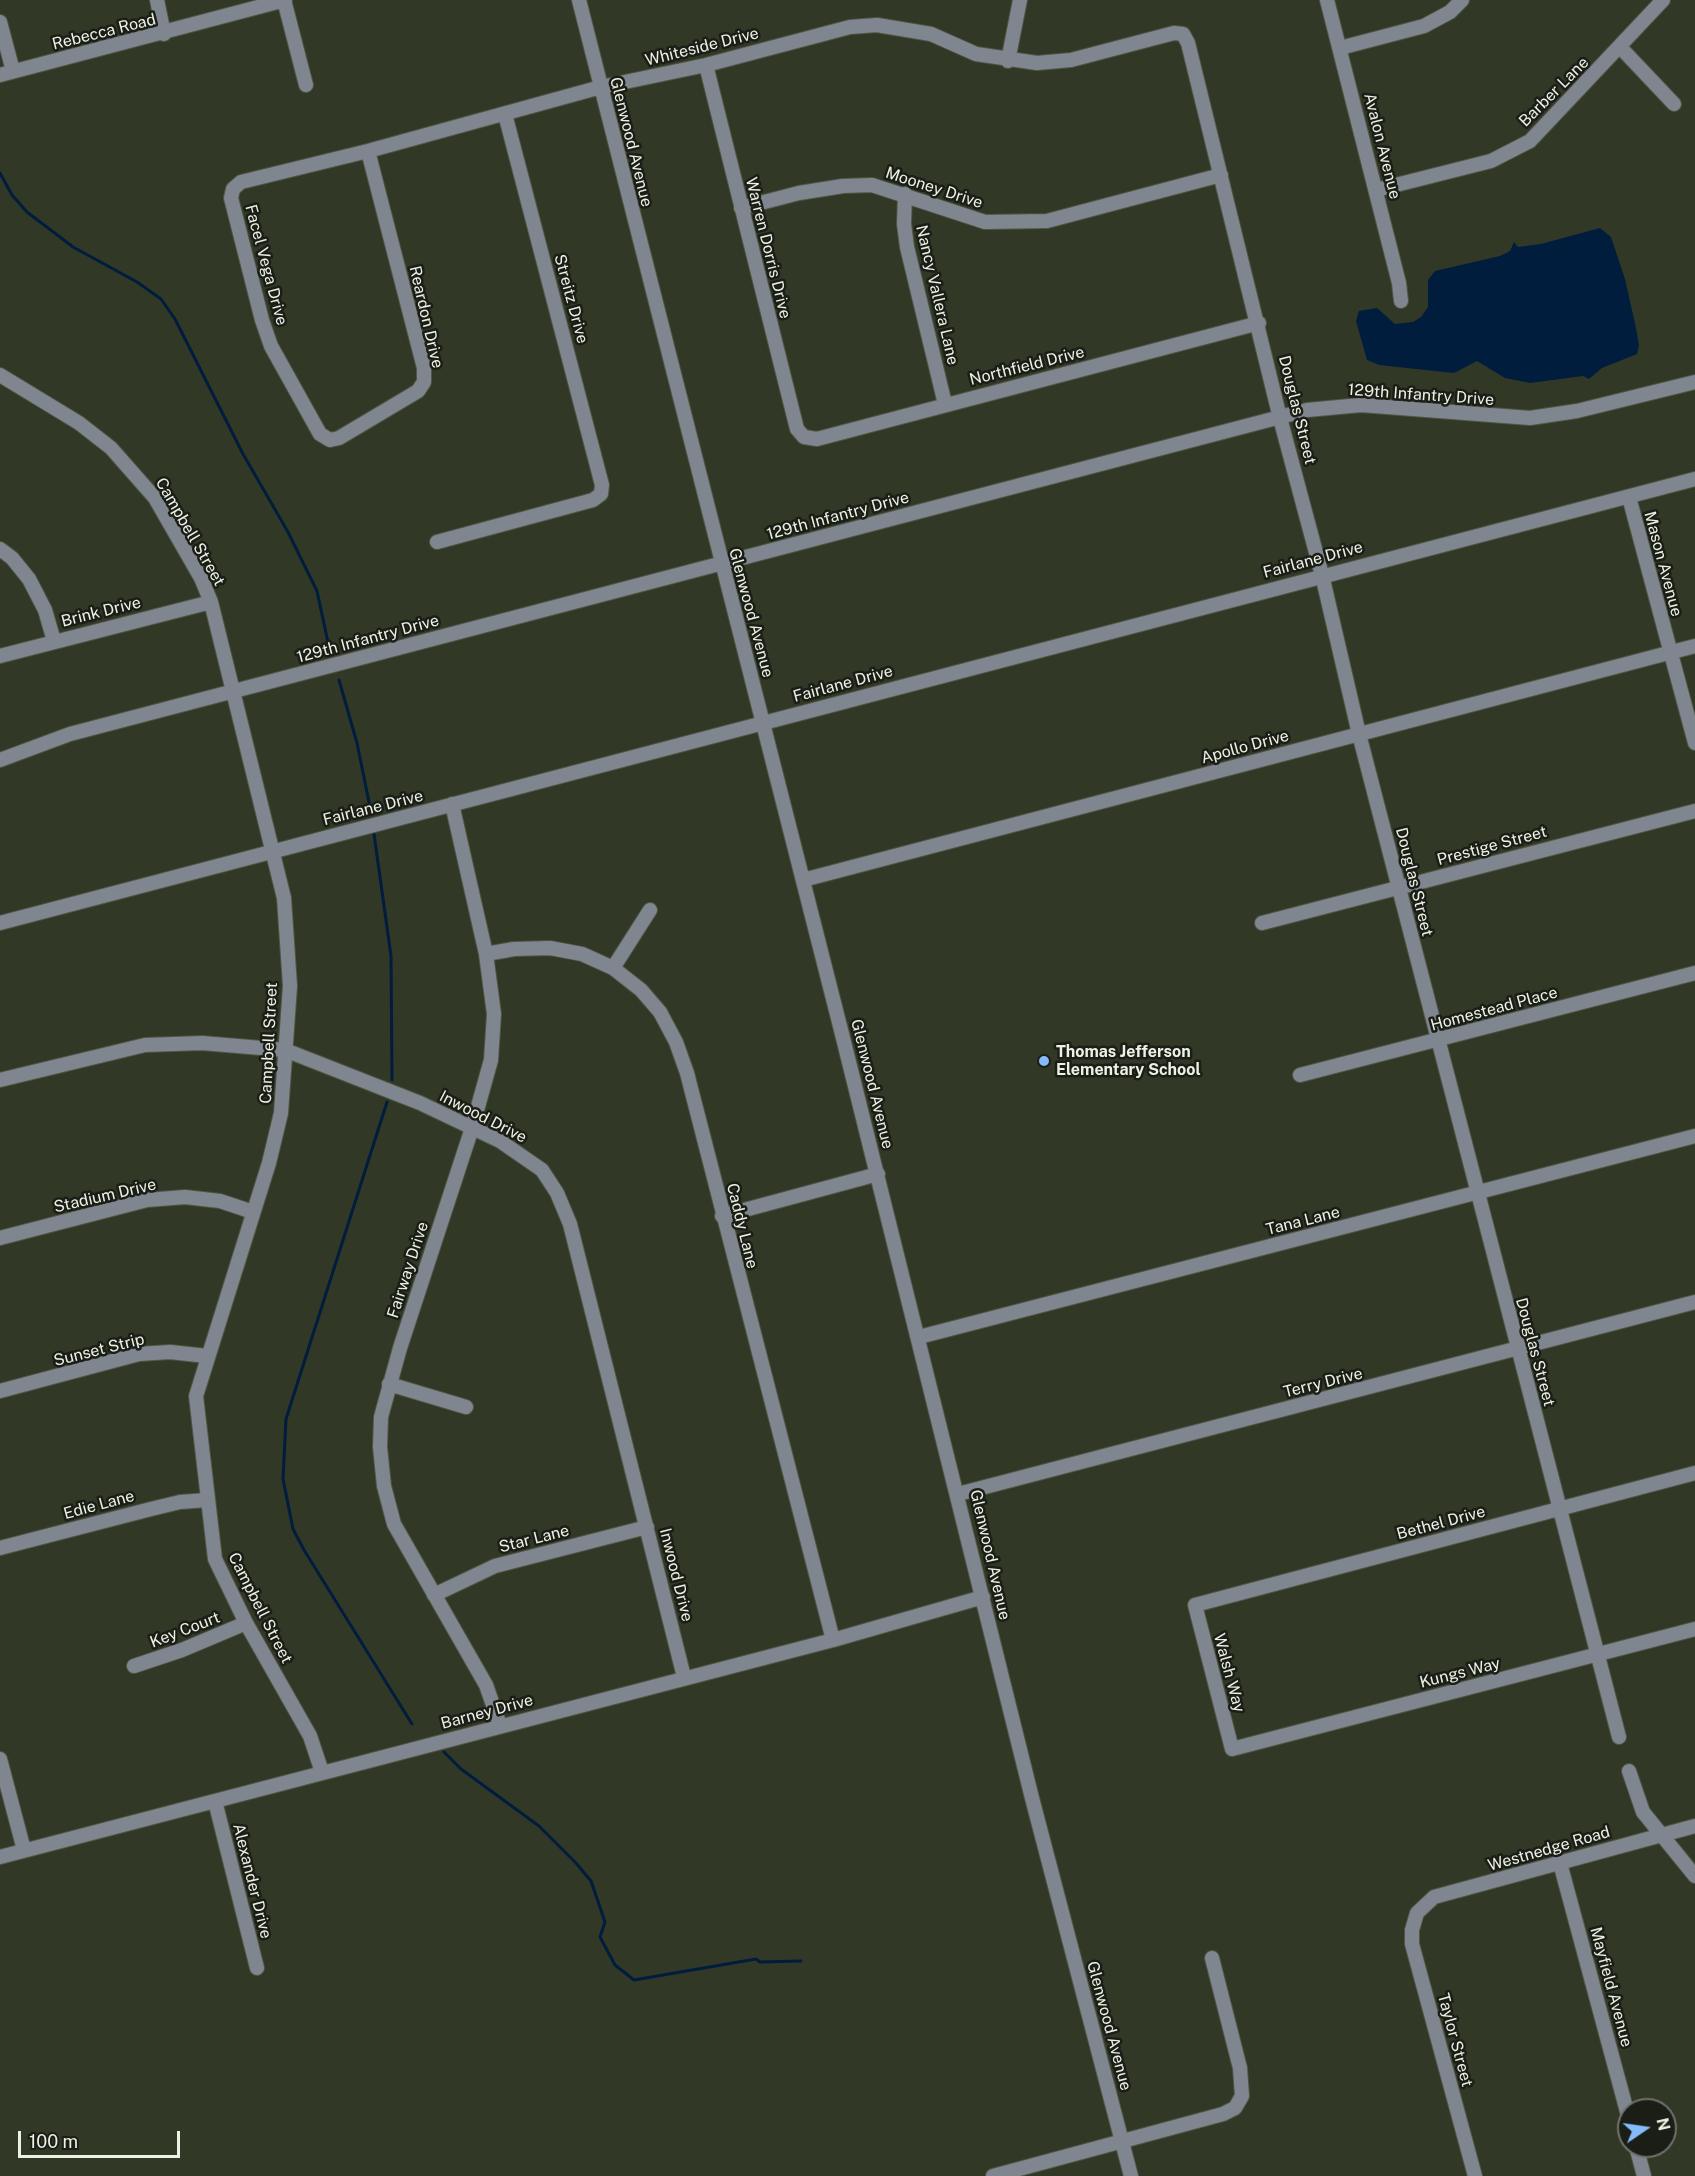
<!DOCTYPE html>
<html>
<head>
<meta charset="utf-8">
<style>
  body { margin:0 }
  #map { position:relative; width:1695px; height:2176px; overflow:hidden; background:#313826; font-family:"Public Sans",sans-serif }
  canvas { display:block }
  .north { position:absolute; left:1617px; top:2098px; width:60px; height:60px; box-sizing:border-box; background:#1b1e16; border:2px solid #6f7269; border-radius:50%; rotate:77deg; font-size:16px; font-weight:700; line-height:24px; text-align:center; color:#ecf1e5 }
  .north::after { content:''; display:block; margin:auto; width:21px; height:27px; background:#85bbfb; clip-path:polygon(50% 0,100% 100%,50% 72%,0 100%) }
  .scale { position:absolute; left:18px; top:2131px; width:162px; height:27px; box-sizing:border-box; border:3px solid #ecf1e5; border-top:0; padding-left:8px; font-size:18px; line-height:21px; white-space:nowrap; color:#ecf1e5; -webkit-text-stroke:4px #1b1e16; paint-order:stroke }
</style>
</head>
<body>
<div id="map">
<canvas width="1695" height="2176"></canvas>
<div class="north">N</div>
<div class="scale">100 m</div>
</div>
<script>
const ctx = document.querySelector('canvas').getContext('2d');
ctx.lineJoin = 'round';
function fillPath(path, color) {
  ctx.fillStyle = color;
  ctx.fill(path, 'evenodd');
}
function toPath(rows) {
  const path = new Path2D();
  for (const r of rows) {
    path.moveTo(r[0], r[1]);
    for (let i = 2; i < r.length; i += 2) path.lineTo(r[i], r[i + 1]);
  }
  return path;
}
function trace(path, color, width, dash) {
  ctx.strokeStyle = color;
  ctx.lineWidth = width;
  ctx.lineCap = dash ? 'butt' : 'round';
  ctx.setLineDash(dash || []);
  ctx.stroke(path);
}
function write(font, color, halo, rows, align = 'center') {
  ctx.font = font + ' "Public Sans",sans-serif';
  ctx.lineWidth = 5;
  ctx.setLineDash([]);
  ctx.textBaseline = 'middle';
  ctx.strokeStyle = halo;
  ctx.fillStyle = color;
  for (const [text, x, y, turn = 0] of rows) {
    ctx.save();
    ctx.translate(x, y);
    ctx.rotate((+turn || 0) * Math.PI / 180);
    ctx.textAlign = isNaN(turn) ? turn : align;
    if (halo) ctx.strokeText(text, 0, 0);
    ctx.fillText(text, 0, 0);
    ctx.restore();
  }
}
fillPath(toPath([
  [1600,228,1611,237,1625,279,1636,328,1639,346,1637,354,1602,368,1589,379,1583,376,1530,383,1505,378,1477,361,1454,373,1379,365,1367,360,1356,321,1359,311,1377,308,1395,324,1413,322,1421,317,1428,307,1428,280,1435,271,1500,256,1510,251,1514,242,1518,247,1541,244]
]), '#001d3e');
trace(toPath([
  [0,173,12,195,27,212,73,247,137,282,161,299,175,319,243,454,288,532,317,591,329,647],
  [339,680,357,743,371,812],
  [374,834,391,956,392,1080],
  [387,1102,286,1419,283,1479,293,1529,304,1550,412,1724],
  [444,1752,461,1769,539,1826,576,1863,591,1881,605,1922,600,1937,615,1965,634,1980,756,1959,760,1962,801,1961]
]), '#001d3e', 3);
const minor = toPath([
  [157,0,164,34],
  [284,0,306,85],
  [579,0,842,1034,1032,1798,1131,2176],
  [1327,0,1399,283,1401,301],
  [0,22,13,71],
  [1340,48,1424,26,1450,12,1462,0],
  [1621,48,1674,104],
  [1008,61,1020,0],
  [706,65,797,429,804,437,817,439,1259,323],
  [0,75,285,0],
  [368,151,424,368,424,382,418,391,339,438,330,440,320,434,271,346,262,320,231,198,233,189,241,182,368,151,601,87,706,65,850,27,877,25,931,34,976,54,1037,63,1071,60,1174,33,1183,34,1188,43,1280,418,1322,575,1359,734,1619,1737],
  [1376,190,1491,161,1530,141,1663,0],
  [905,194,904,224,907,247,945,404],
  [741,208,799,193,843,186,872,185,985,222,1047,221,1221,175],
  [0,375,79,423,111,448,155,498,201,578,211,602,284,898,290,986,281,1113,269,1163,196,1396,215,1559,246,1623,310,1736,322,1772],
  [1629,497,1695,743],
  [437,542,593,500,601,494,602,485,505,114],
  [0,549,12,558,29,579,45,610,54,641],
  [0,656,211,602],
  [0,760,70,734,1307,410,1361,405,1530,418,1577,411,1695,382],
  [452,804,486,954,494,1014,491,1060,472,1128,400,1348,381,1417,380,1447,384,1486,394,1524,486,1685,500,1725],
  [803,880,1695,646],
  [0,923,1695,479],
  [1262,923,1695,811],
  [486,954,514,949,550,948,582,954,613,968,641,990,660,1012,676,1042,687,1073,833,1640],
  [613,968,650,910],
  [1300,1075,1695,973],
  [0,1080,145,1045,202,1043,285,1050,420,1103,500,1141,542,1170,557,1193,570,1224,684,1677],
  [722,1216,878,1174],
  [0,1238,147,1200,185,1197,220,1201,253,1212],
  [919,1337,1695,1136],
  [389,1384,466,1407],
  [0,1391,139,1354,170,1352,207,1356],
  [1695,1473,1195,1605,1232,1749,1695,1629],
  [958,1494,1695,1302],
  [0,1548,151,1509,180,1502,207,1500],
  [434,1595,495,1566,647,1527],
  [134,1666,182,1650,246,1623],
  [0,1759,24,1850],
  [1629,1771,1643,1812,1695,1876],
  [215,1801,257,1968],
  [0,1857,833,1640,983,1597],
  [1560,1863,1629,2119],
  [1636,2146,1644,2176],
  [993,2176,1223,2114,1235,2108,1242,2096,1240,2068,1212,1958],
  [1475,2176,1412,1944,1412,1930,1417,1913,1434,1897,1695,1826]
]);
trace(minor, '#4f5645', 16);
trace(minor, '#80868f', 14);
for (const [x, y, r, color] of [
  [1044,1061,6,"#85bbfb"]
]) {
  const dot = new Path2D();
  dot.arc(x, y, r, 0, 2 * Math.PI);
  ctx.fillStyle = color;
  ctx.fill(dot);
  trace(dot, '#1b1e16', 2);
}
write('16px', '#ecf1e5', '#1b1e16', [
  ["Rebecca Road",104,32,-14],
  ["Whiteside Drive",702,47,-14],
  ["Barber Lane",1554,92,-45],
  ["Glenwood Avenue",631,142,76],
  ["Avalon Avenue",1382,146,76],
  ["Mooney Drive",934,188,18],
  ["Warren Dorris Drive",768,248,76],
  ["Facel Vega Drive",266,265,75],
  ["Nancy Vallera Lane",937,295,77],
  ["Streitz Drive",571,299,75],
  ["Reardon Drive",426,317,77],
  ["Northfield Drive",1027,366,-14],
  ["129th Infantry Drive",1421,395,4],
  ["Douglas Street",1297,410,76],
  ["129th Infantry Drive",838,516,-15],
  ["Campbell Street",190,532,60],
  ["Fairlane Drive",1313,560,-15],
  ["Mason Avenue",1663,564,75],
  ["Brink Drive",101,612,-14],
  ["Glenwood Avenue",751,613,75],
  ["129th Infantry Drive",368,639,-15],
  ["Fairlane Drive",843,684,-15],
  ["Apollo Drive",1245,747,-15],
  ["Fairlane Drive",373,808,-14],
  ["Prestige Street",1492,846,-15],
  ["Douglas Street",1414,882,76],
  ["Homestead Place",1494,1009,-15],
  ["Campbell Street",269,1043,-87],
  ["Glenwood Avenue",872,1084,76],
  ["Inwood Drive",483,1117,27],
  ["Stadium Drive",105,1196,-13],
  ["Tana Lane",1303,1221,-14],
  ["Caddy Lane",742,1226,76],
  ["Fairway Drive",408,1270,-72],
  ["Sunset Strip",99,1350,-14],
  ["Douglas Street",1535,1352,75],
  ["Terry Drive",1323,1383,-14],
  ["Edie Lane",99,1505,-15],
  ["Bethel Drive",1441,1523,-15],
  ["Star Lane",534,1539,-14],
  ["Glenwood Avenue",990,1555,77],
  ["Inwood Drive",676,1575,76],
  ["Campbell Street",260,1608,63],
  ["Key Court",185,1630,-21],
  ["Walsh Way",1229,1673,75],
  ["Kungs Way",1460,1673,-14],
  ["Barney Drive",487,1712,-15],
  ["Westnedge Road",1549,1849,-16],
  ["Alexander Drive",252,1881,76],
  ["Mayfield Avenue",1611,1987,75],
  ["Glenwood Avenue",1109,2026,75],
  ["Taylor Street",1455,2040,75]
]);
write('bold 16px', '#ecf1e5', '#1b1e16', [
  ["Thomas Jefferson",1056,1052],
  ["Elementary School",1056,1070]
], 'left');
</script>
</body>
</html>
